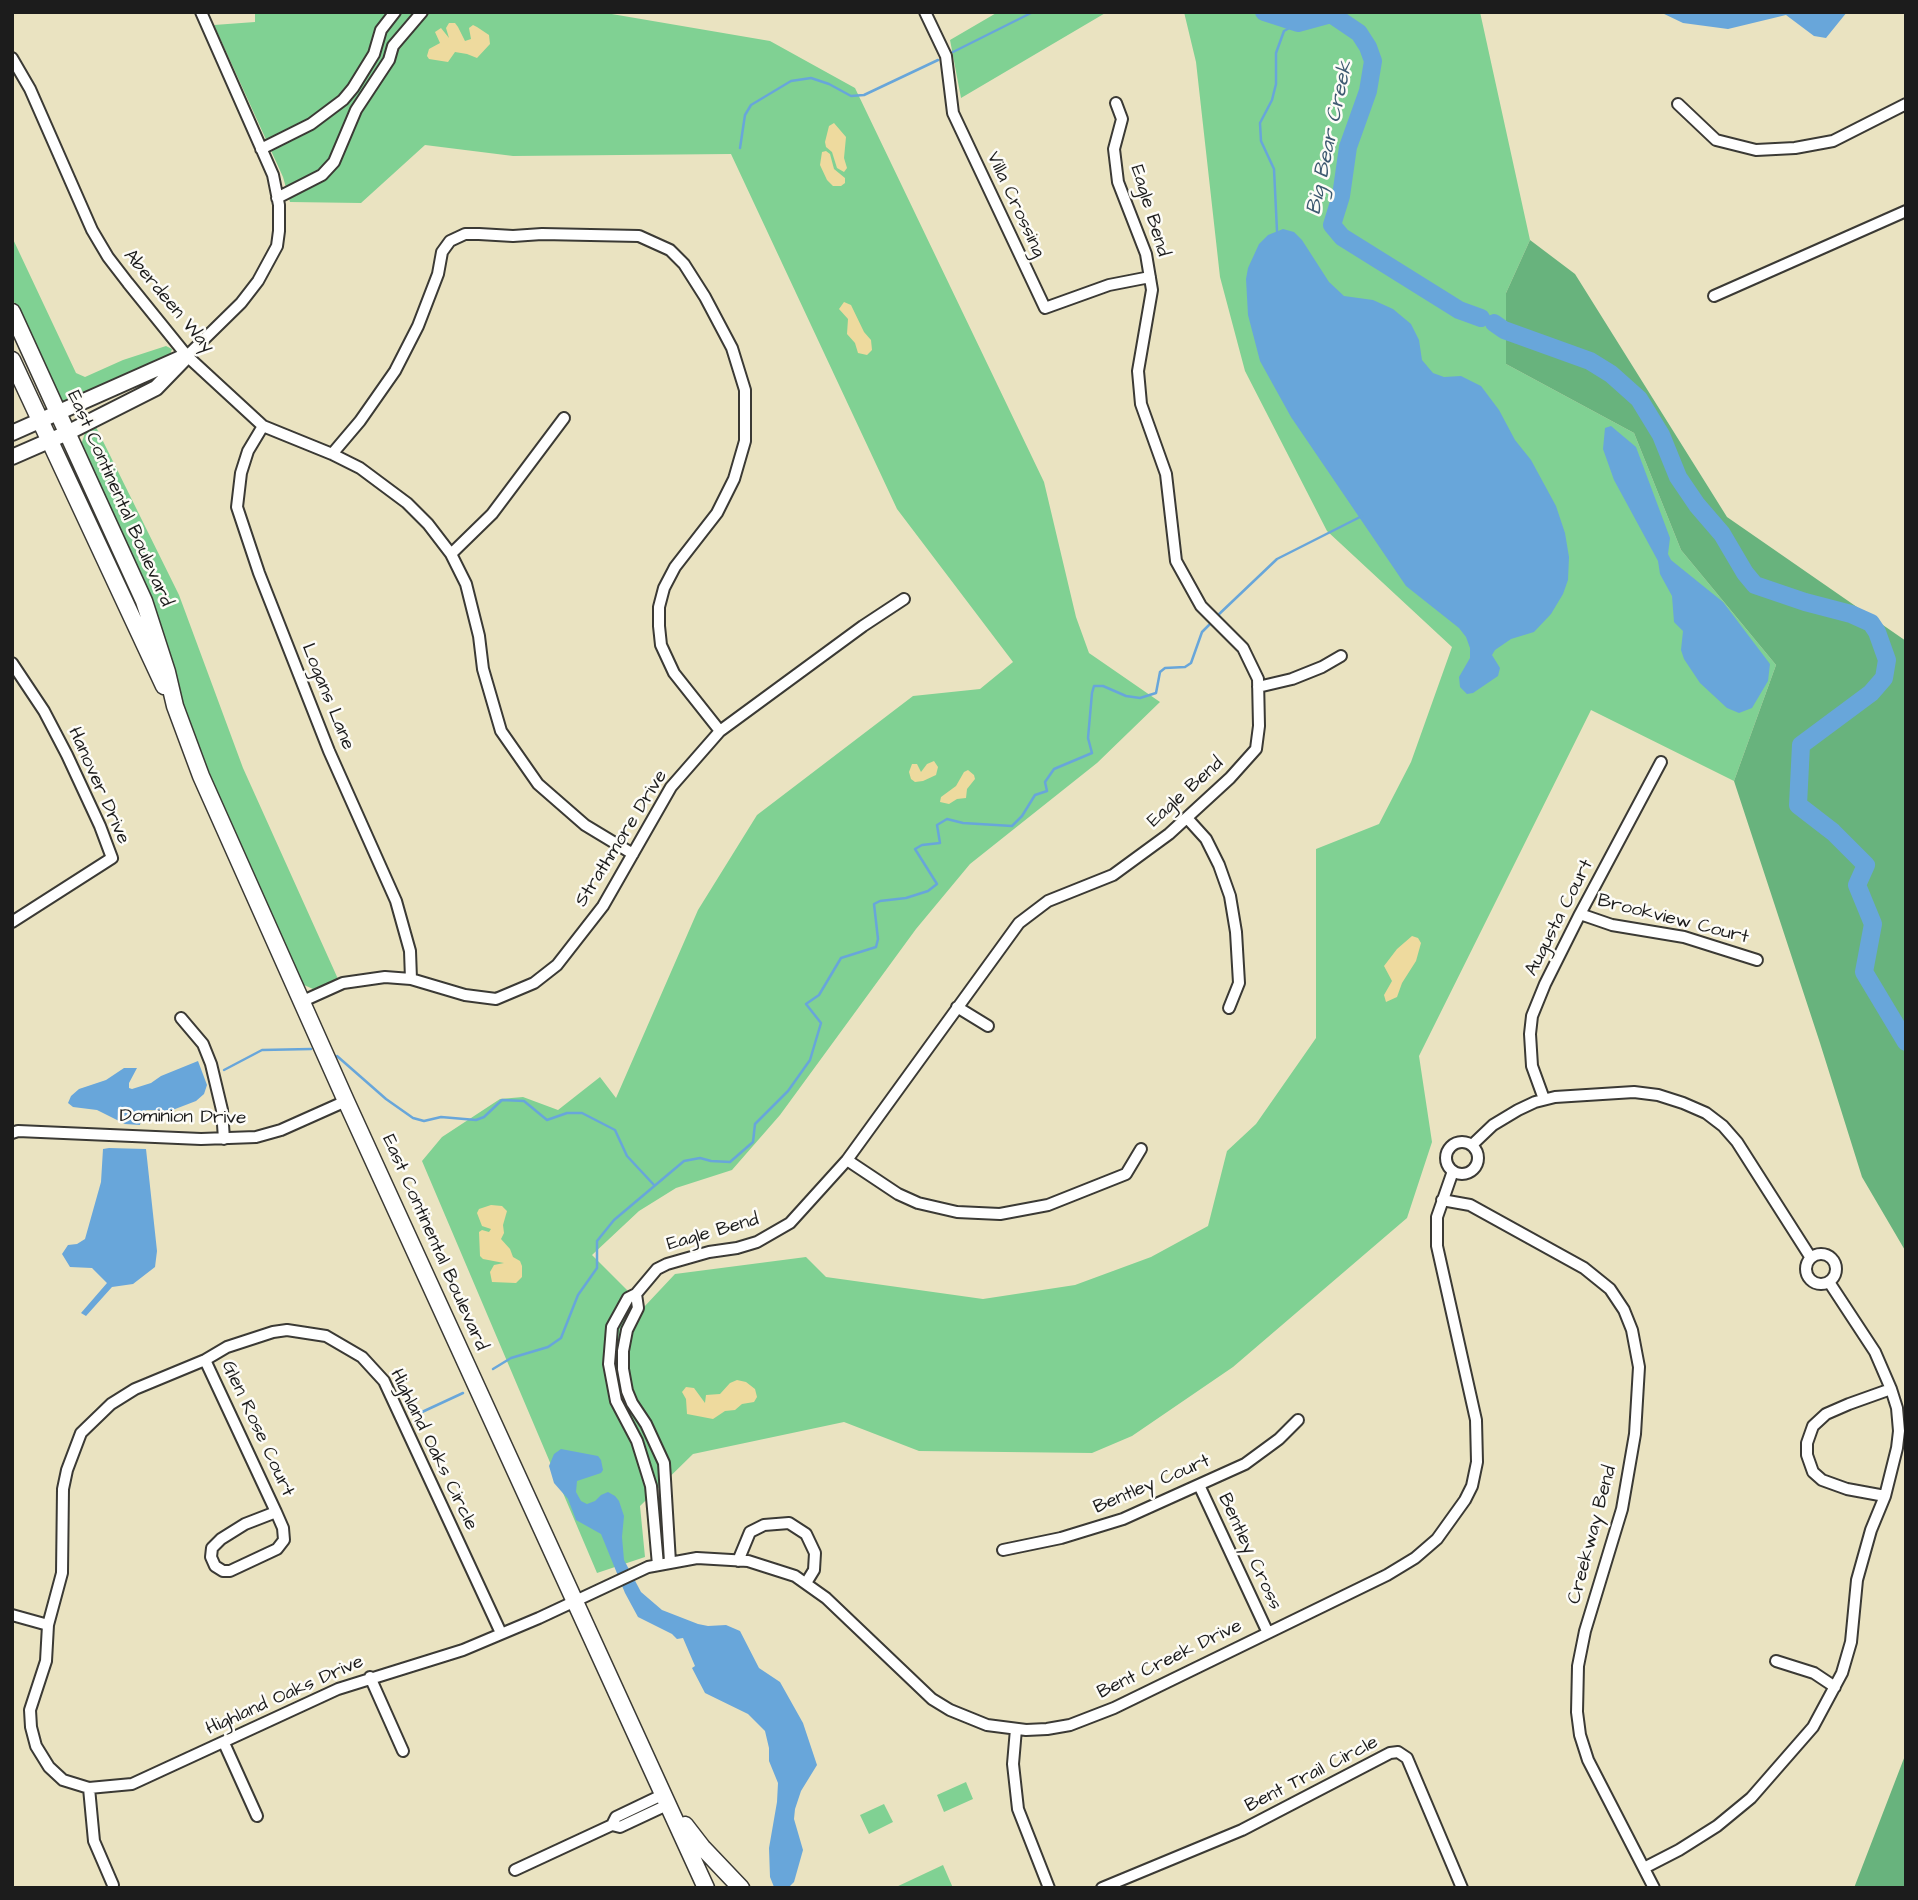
<!DOCTYPE html>
<html>
<head>
<meta charset="utf-8">
<style>
  body { margin:0 }
  #map { position:relative; width:1918px; height:1900px; overflow:hidden; background:#eae3c1; font-family:"Architects Daughter",sans-serif }
  canvas { display:block }
  .frame { position:absolute; inset:0; border:14px solid #1c1c1c; pointer-events:none }
</style>
</head>
<body>
<div id="map">
<canvas width="1918" height="1900"></canvas>
<div class="frame"></div>
</div>
<script>
const ctx = document.querySelector('canvas').getContext('2d');
ctx.lineJoin = 'round';
function fillPath(path, color) {
  ctx.fillStyle = color;
  ctx.fill(path, 'evenodd');
}
function toPath(rows) {
  const path = new Path2D();
  for (const r of rows) {
    if (r.length === 3) {
      path.moveTo(r[0] + r[2], r[1]);
      path.arc(r[0], r[1], r[2], 0, 2 * Math.PI);
      continue;
    }
    path.moveTo(r[0], r[1]);
    for (let i = 2; i < r.length; i += 2) path.lineTo(r[i], r[i + 1]);
  }
  return path;
}
function trace(path, color, width, dash) {
  ctx.strokeStyle = color;
  ctx.lineWidth = width;
  ctx.lineCap = dash ? 'butt' : 'round';
  ctx.setLineDash(dash || []);
  ctx.stroke(path);
}
function write(font, color, halo, rows, align = 'center') {
  ctx.font = font + ' "Architects Daughter",sans-serif';
  ctx.lineWidth = 5;
  ctx.setLineDash([]);
  ctx.textBaseline = 'middle';
  ctx.strokeStyle = halo;
  ctx.fillStyle = color;
  for (const [text, x, y, turn = 0] of rows) {
    ctx.save();
    ctx.translate(x, y);
    ctx.rotate((+turn || 0) * Math.PI / 180);
    ctx.textAlign = isNaN(turn) ? turn : align;
    if (halo) ctx.strokeText(text, 0, 0);
    ctx.fillText(text, 0, 0);
    ctx.restore();
  }
}
fillPath(toPath([
  [255,12,600,12,770,41,855,88,1044,482,1076,617,1089,653,1160,702,1097,763,970,864,916,929,780,1115,732,1170,676,1188,639,1211,592,1255,644,1307,675,1274,806,1257,826,1277,983,1299,1075,1285,1151,1257,1208,1226,1227,1151,1256,1124,1316,1038,1316,849,1379,824,1411,762,1452,647,1327,531,1245,371,1220,277,1196,62,1184,12,1480,12,1530,240,1506,293,1506,364,1634,433,1681,550,1776,665,1734,781,1591,710,1419,1056,1432,1142,1407,1218,1233,1367,1132,1436,1092,1453,919,1451,844,1422,693,1454,640,1506,645,1557,597,1573,422,1161,442,1137,500,1099,523,1097,558,1110,600,1077,616,1098,698,910,757,815,913,696,980,689,1013,662,897,509,731,154,513,156,425,145,361,203,290,202,283,177,214,25,255,22],
  [998,12,1107,12,961,98,950,40],
  [12,237,76,373,85,377,123,360,166,346,172,349,169,359,67,404,57,397,12,297],
  [96,427,179,595,243,768,338,979,313,989,304,985,298,977,186,721,80,448,85,433],
  [966,1782,973,1799,944,1812,937,1795],
  [884,1804,893,1822,869,1834,860,1815],
  [943,1865,953,1888,894,1888]
]), '#80d193');
fillPath(toPath([
  [1530,240,1575,274,1727,517,1906,641,1906,1252,1862,1177,1820,1043,1734,781,1776,665,1681,550,1634,433,1506,364,1506,293],
  [1906,1753,1906,1888,1854,1888]
]), '#68b37d');
fillPath(toPath([
  [449,23,455,23,458,27,465,41,471,39,469,28,473,25,477,27,489,35,490,44,477,58,467,54,455,52,448,62,429,59,427,56,429,49,440,43,435,32,441,28,449,38,446,28],
  [834,123,846,137,844,158,847,168,844,172,837,168,832,152,826,147,825,142,829,126],
  [822,152,826,151,830,154,834,169,845,178,845,183,841,186,833,186,827,180,820,165],
  [844,302,851,305,864,332,871,340,872,350,867,355,858,353,855,343,847,334,848,319,839,309],
  [934,761,938,767,936,775,923,781,915,782,911,779,909,772,912,764,917,764,921,772,927,764],
  [968,770,974,775,975,779,967,789,966,798,957,799,949,804,940,802,941,797,956,786,964,772],
  [1412,936,1418,938,1421,943,1416,961,1402,983,1397,997,1386,1002,1384,995,1392,981,1384,966,1397,949],
  [491,1205,502,1206,507,1211,503,1225,504,1233,501,1239,510,1249,513,1257,520,1261,522,1266,522,1277,516,1283,492,1282,490,1272,494,1265,504,1263,483,1259,480,1256,479,1232,482,1230,489,1232,491,1229,482,1226,477,1213,479,1209],
  [737,1380,746,1382,755,1389,757,1397,754,1402,742,1404,735,1410,725,1411,713,1419,687,1414,686,1399,682,1392,686,1387,694,1388,705,1403,706,1395,720,1394,730,1383]
]), '#eeda9e');
fillPath(toPath([
  [1660,12,1847,12,1826,38,1814,36,1786,15,1728,29,1683,23],
  [1283,229,1294,232,1302,240,1329,282,1344,296,1373,300,1393,309,1411,324,1419,340,1422,360,1433,373,1444,377,1461,376,1481,386,1499,410,1515,440,1531,460,1556,506,1565,533,1569,557,1568,580,1563,594,1551,614,1534,632,1511,639,1495,650,1492,655,1500,668,1498,676,1473,693,1467,694,1460,687,1459,677,1470,658,1470,648,1466,637,1459,628,1406,586,1291,417,1260,361,1248,315,1246,279,1248,268,1259,244,1268,235],
  [1611,426,1636,447,1670,538,1668,554,1671,560,1723,602,1770,664,1768,681,1752,708,1739,713,1727,708,1700,683,1684,659,1681,650,1683,631,1674,622,1672,596,1660,574,1658,561,1614,480,1603,449,1605,428],
  [198,1061,207,1085,204,1094,196,1101,170,1111,147,1110,142,1112,140,1125,125,1124,97,1110,73,1107,68,1103,71,1096,79,1089,106,1080,124,1068,137,1068,129,1083,129,1088,132,1089,151,1083,161,1076],
  [109,1148,146,1149,157,1251,155,1267,133,1284,112,1287,86,1316,81,1313,107,1283,92,1268,70,1267,62,1254,68,1245,77,1244,85,1239,101,1182,103,1149],
  [561,1449,598,1456,601,1460,603,1470,601,1473,577,1481,576,1492,581,1501,587,1504,595,1501,601,1495,608,1492,615,1496,619,1501,624,1516,622,1537,624,1560,641,1592,662,1610,698,1624,708,1626,726,1625,740,1631,759,1668,780,1682,803,1723,817,1765,801,1791,795,1809,794,1819,803,1850,794,1882,790,1886,774,1887,770,1877,769,1848,777,1802,778,1783,769,1761,769,1748,765,1731,748,1714,705,1693,692,1668,695,1666,683,1638,677,1639,672,1634,638,1617,625,1593,601,1534,576,1520,568,1499,554,1483,549,1466,554,1454]
]), '#68a6da');
trace(toPath([
  [953,52,1033,12],
  [740,148,745,115,751,105,791,81,811,78,829,84,851,96,864,95,938,60],
  [1277,231,1274,169,1261,141,1260,123,1272,100,1276,84,1276,53,1284,31,1298,23],
  [1216,617,1277,559,1362,516],
  [337,1056,386,1099,413,1118,424,1121,441,1117,476,1120,484,1117,502,1100,524,1101,547,1120,567,1113,582,1113,615,1130,627,1156,654,1185],
  [224,1070,262,1050,311,1049],
  [493,1369,511,1358,548,1347,561,1338,578,1295,597,1268,597,1241,614,1220,684,1161,700,1158,711,1161,730,1162,753,1142,755,1124,788,1091,810,1060,821,1023,806,1004,819,995,841,958,876,947,878,939,874,904,880,901,906,898,928,891,937,884,915,849,922,845,940,843,937,825,947,819,963,823,1012,826,1022,816,1035,795,1047,791,1045,782,1054,769,1092,753,1088,738,1092,693,1094,686,1103,686,1126,696,1140,698,1156,693,1160,672,1165,668,1185,667,1191,663,1202,632,1212,622],
  [422,1412,463,1393]
]), '#68a6da', 2.5);
trace(toPath([
  [1264,12,1298,23,1331,14,1359,33,1368,47,1373,61,1368,91,1348,147,1341,196,1332,225,1342,237,1459,310,1481,318],
  [1494,323,1504,330,1590,361,1611,374,1639,399,1661,435,1678,477,1697,505,1722,534,1745,573,1755,585,1805,602,1851,614,1871,623,1877,632,1887,660,1884,678,1871,693,1801,745,1798,805,1833,832,1866,865,1857,885,1873,924,1864,972,1906,1042]
]), '#68a6da', 18);
const minor = toPath([
  [925,12,946,56,953,113,1045,308,1109,285,1150,277],
  [12,58,30,89,92,230,108,257,128,283,187,356,263,426,332,454,360,468,407,503,428,524,451,554,466,584,479,636,483,669,501,731,538,784,585,825,633,854],
  [1678,104,1716,140,1756,150,1795,148,1833,141,1906,104],
  [261,149,311,124,343,100,353,88,374,54,381,30,395,12],
  [277,198,322,175,334,162,356,110,389,60,393,46,422,12],
  [1714,296,1906,211],
  [187,356,241,303,258,281,277,246,279,231,279,205,273,175,201,12],
  [263,426,248,451,241,473,237,507,259,573,329,751,396,901,410,951,411,979],
  [332,454,360,421,395,371,418,326,438,274,442,252,450,241,465,234,479,234,513,236,542,234,639,236,670,250,684,264,705,297,732,348,745,390,745,441,734,479,717,513,675,567,664,588,659,607,659,626,661,645,674,673,720,731],
  [451,554,492,514,564,418],
  [12,663,44,711,67,755,100,826,112,858,12,922],
  [1258,687,1292,679,1322,667,1341,656],
  [1187,818,1206,839,1219,865,1230,896,1236,932,1239,983,1229,1008],
  [1580,914,1612,925,1684,937,1757,960],
  [303,1001,343,983,385,977,411,979,465,995,496,999,534,983,557,965,603,906,671,787,720,731,863,626,904,599],
  [957,1007,988,1026],
  [181,1018,203,1044,211,1064,222,1110,224,1139],
  [1544,1099,1532,1066,1530,1034,1532,1016,1545,984,1580,914,1661,762],
  [12,1133,18,1131,201,1139,256,1137,281,1130,346,1101],
  [1462,1158,16],
  [1472,1145,1493,1125,1518,1110,1535,1102,1555,1097,1634,1092,1658,1095,1683,1103,1706,1113,1723,1126,1737,1142,1811,1258],
  [847,1160,898,1194,918,1203,957,1212,1000,1214,1048,1205,1126,1174,1141,1149],
  [1442,1200,1470,1205,1584,1268,1610,1289,1624,1310,1632,1330,1639,1367,1635,1434,1622,1509,1585,1631,1578,1666,1577,1712,1580,1735,1588,1760,1654,1888],
  [1821,1269,15],
  [636,1294,638,1308,627,1330,623,1351,623,1369,627,1391,632,1403,646,1424,664,1463,670,1562],
  [205,1360,276,1512],
  [1199,1485,1268,1633],
  [1885,1496,1847,1489,1822,1480,1813,1472,1807,1455,1807,1443,1813,1426,1826,1414,1849,1404,1891,1389],
  [276,1512,283,1528,284,1540,277,1549,230,1571,223,1571,215,1566,211,1557,212,1548,221,1539,245,1524,276,1512],
  [1003,1550,1061,1538,1123,1519,1245,1464,1279,1439,1298,1420],
  [738,1561,750,1532,764,1525,789,1523,806,1534,815,1553,814,1570,806,1583],
  [658,1565,651,1486,637,1441,616,1401,609,1364,612,1327,628,1298,636,1294,657,1269,667,1264,709,1252,737,1248,757,1242,790,1223,847,1160,1019,923,1048,901,1113,875,1169,834,1230,778,1256,749,1259,726,1258,679,1243,648,1201,606,1176,561,1166,474,1141,404,1138,371,1152,290,1146,254,1118,182,1114,149,1122,119,1116,103],
  [12,1615,48,1625],
  [501,1633,384,1381,362,1357,326,1336,287,1330,273,1332,227,1347,205,1360,135,1389,111,1404,81,1433,67,1470,63,1489,62,1573,48,1625,46,1661,30,1710,31,1727,36,1746,49,1767,63,1780,89,1788,132,1784,338,1689,463,1650,539,1618,648,1567,697,1558,748,1561,795,1576,826,1598,932,1699,950,1710,987,1725,1026,1730,1047,1729,1070,1725,1114,1708,1387,1575,1415,1558,1437,1539,1465,1500,1472,1486,1477,1462,1476,1420,1437,1246,1437,1217,1453,1171],
  [1776,1661,1814,1673,1835,1687],
  [370,1677,403,1751],
  [1016,1729,1013,1764,1018,1809,1049,1888],
  [224,1743,257,1816],
  [89,1788,94,1841,113,1885],
  [612,1825,620,1827,667,1805],
  [1644,1868,1679,1850,1717,1826,1751,1798,1813,1727,1842,1673,1851,1642,1857,1580,1871,1530,1885,1496,1897,1448,1899,1431,1897,1408,1891,1389,1875,1352,1829,1282],
  [515,1870,612,1825,616,1817,662,1795],
  [1102,1888,1242,1830,1390,1753,1398,1752,1407,1758,1462,1888]
]);
const tertiary = toPath([
  [12,433,181,358],
  [12,457,67,433,156,388,187,356]
]);
const secondary = toPath([
  [12,312,144,601,167,672,175,706,201,776,346,1101,706,1888],
  [12,360,164,686],
  [685,1825,702,1847,741,1888]
]);
trace(minor, '#3b3a35', 14);
trace(tertiary, '#3b3a35', 18);
trace(secondary, '#3b3a35', 19);
trace(minor, '#fff', 10);
trace(tertiary, '#fff', 14);
trace(secondary, '#fff', 16);
write('19px', '#1c1c1c', '#fdfcf7', [
  ["Villa Crossing",1015,205,65],
  ["Eagle Bend",1149,211,73],
  ["Aberdeen Way",168,302,50],
  ["East Continental Boulevard",119,499,66],
  ["Logans Lane",327,697,68],
  ["Hanover Drive",98,786,66],
  ["Eagle Bend",1186,793,-42],
  ["Strathmore Drive",622,839,-58],
  ["Augusta Court",1560,918,-63],
  ["Brookview Court",1673,920,14],
  ["Dominion Drive",183,1118,1],
  ["Eagle Bend",713,1233,-16],
  ["East Continental Boulevard",434,1243,66],
  ["Glen Rose Court",257,1429,65],
  ["Highland Oaks Circle",433,1450,64],
  ["Bentley Court",1152,1485,-23],
  ["Creekway Bend",1593,1535,-75],
  ["Bentley Cross",1249,1552,65],
  ["Bent Creek Drive",1170,1660,-26],
  ["Highland Oaks Drive",285,1696,-24],
  ["Bent Trail Circle",1312,1775,-27]
]);
write('italic 21px', '#3e5a71', '#fdfcf7', [
  ["Big Bear Creek",1331,138,-78]
]);
</script>
</body>
</html>
